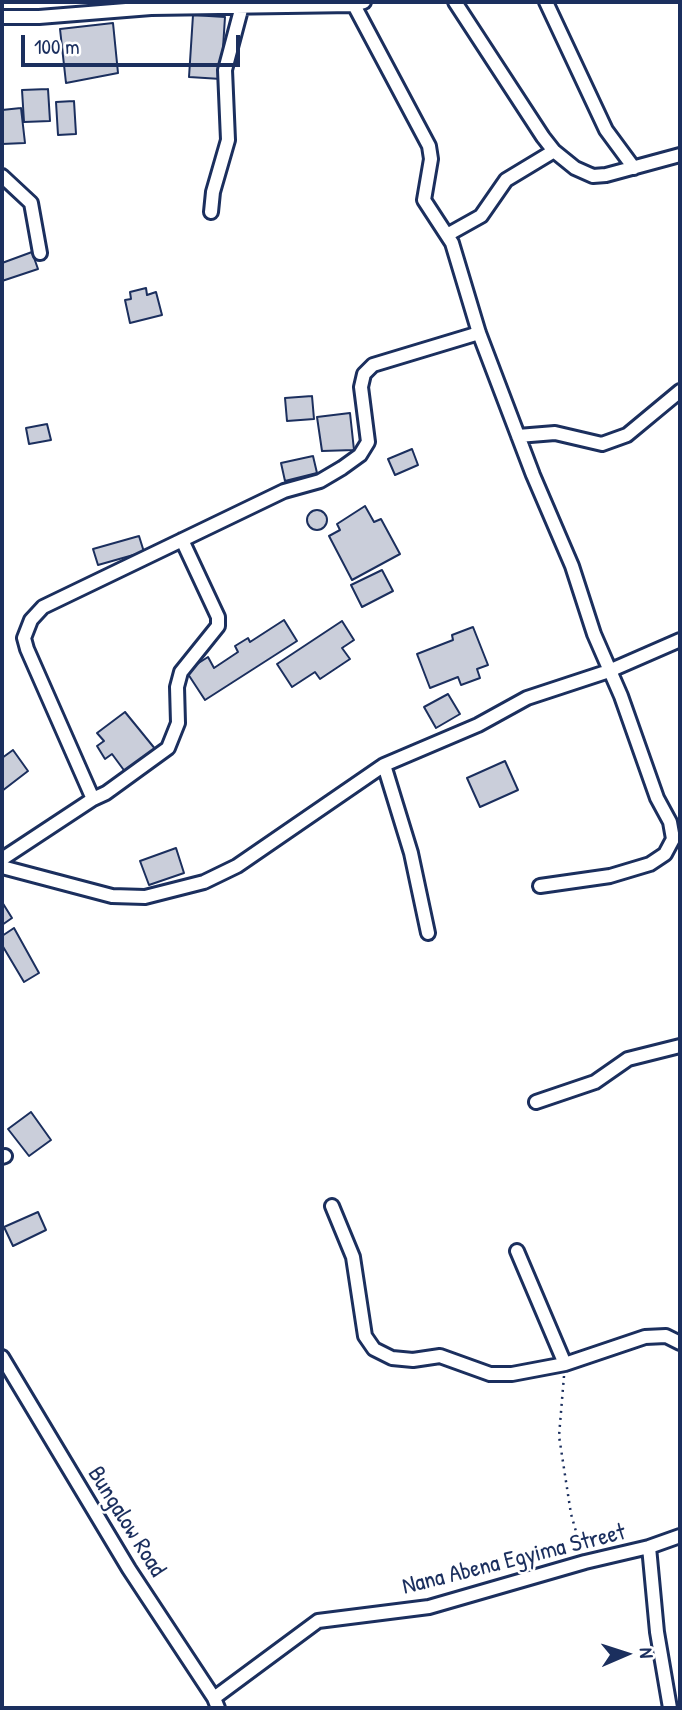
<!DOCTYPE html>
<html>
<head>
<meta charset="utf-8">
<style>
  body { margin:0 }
  #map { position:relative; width:682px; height:1710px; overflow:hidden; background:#fff; font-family:"Patrick Hand",sans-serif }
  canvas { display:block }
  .frame { position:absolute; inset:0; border:4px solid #1b2f5e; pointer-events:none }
  .north { position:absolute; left:591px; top:1619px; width:70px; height:70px; -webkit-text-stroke:5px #fff; paint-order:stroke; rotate:87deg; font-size:19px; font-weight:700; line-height:28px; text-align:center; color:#1b2f5e }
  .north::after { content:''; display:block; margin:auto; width:24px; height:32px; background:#1b2f5e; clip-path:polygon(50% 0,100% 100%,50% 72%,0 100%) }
  .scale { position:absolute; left:21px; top:35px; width:219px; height:32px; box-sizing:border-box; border:4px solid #1b2f5e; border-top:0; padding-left:9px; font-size:21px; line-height:24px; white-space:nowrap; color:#1b2f5e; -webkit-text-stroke:5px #fff; paint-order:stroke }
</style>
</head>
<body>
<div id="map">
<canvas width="682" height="1710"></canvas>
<div class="frame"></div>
<div class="north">N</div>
<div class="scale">100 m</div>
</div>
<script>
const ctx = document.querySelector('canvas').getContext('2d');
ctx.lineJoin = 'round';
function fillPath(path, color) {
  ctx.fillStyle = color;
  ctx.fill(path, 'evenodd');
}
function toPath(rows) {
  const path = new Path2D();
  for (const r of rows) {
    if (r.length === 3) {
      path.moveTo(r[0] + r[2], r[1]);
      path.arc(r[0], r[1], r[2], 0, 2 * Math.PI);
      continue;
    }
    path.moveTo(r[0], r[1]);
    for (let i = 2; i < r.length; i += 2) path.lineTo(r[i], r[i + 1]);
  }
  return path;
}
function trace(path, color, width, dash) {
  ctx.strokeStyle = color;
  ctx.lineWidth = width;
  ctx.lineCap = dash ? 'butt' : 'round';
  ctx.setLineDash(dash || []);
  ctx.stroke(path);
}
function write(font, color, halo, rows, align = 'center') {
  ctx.font = font + ' "Patrick Hand",sans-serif';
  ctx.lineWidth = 5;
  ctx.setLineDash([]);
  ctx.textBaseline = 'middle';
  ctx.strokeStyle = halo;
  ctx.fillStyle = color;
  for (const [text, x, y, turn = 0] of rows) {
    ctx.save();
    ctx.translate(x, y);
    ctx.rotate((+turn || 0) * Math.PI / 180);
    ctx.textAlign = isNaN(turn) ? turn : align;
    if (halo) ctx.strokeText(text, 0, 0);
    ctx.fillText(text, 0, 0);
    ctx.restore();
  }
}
const building = toPath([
  [193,15,225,17,221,79,189,77,193,15],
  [113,23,118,73,66,83,60,29,113,23],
  [48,89,50,121,24,122,22,90,48,89],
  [74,101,76,134,58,135,56,102,74,101],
  [21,108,25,143,2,144,2,110,21,108],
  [32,252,38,269,2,281,2,263,32,252],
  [146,288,147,295,156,292,162,315,130,323,125,300,131,299,130,292,146,288],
  [312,396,314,419,287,421,285,398,312,396],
  [350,413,354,450,322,451,317,417,350,413],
  [47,424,51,440,29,444,26,428,47,424],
  [412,449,418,465,395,475,388,459,412,449],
  [313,456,317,473,285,481,281,463,313,456],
  [365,506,374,522,381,519,400,554,352,580,329,536,340,530,337,524,365,506],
  [317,520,10],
  [139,536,144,552,98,565,93,549,139,536],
  [382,570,393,591,362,607,351,585,382,570],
  [284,620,297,641,205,700,186,671,208,657,214,668,238,652,235,646,248,638,250,642,284,620],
  [342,621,354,640,342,648,350,659,320,679,315,672,292,687,277,664,342,621],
  [473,627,488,665,477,669,480,678,461,685,458,677,430,688,417,654,453,640,452,635,473,627],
  [448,694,460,714,436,728,424,707,448,694],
  [125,712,156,750,126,773,112,754,105,759,97,746,104,741,97,733,125,712],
  [13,750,28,771,2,791,2,758,13,750],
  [505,761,518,790,480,807,467,778,505,761],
  [176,848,184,873,149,885,140,861,176,848],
  [2,902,12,918,2,925,2,902],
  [14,928,39,973,24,982,2,945,2,936,14,928],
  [31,1112,51,1140,29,1156,8,1129,31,1112],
  [38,1212,46,1230,13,1246,4,1227,38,1212]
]);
fillPath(building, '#caceda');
trace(building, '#1b2f5e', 2);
const minor = toPath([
  [455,2,543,137,554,151,575,168,593,176,606,175,680,155],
  [546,2,606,130,634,168],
  [354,5,429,146,431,159,424,200,452,243,479,333,533,475,572,566,594,634,621,696,657,798,670,822,673,839,665,854,650,864,610,876,540,886],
  [2,17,39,17,151,8,354,5,364,2],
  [2,176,31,203,40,253],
  [211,212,213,192,228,140,225,70,242,6],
  [447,235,481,216,506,180,554,151],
  [518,436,555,433,602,444,627,435,680,391],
  [384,765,411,853,428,933],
  [93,799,106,793,168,748,178,723,177,687,181,672,218,626,218,617,182,540],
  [2,859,93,799,27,649,24,638,31,620,43,607,284,491,320,481,342,468,360,455,368,442,361,387,364,374,373,365,479,333],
  [2,867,112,896,145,897,204,882,237,866,384,765,478,725,527,698,609,671,680,640],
  [536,1102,595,1082,628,1059,680,1046],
  [2,1157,5,1156],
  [332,1206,353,1257,365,1336,374,1349,392,1358,413,1360,440,1356,490,1374,512,1374,565,1364,645,1337,666,1336,680,1343],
  [517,1251,565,1364],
  [2,1357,129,1569,214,1698,218,1708],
  [649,1547,657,1632,670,1708],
  [214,1698,318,1621,429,1607,585,1562,649,1547,680,1536]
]);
trace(minor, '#1b2f5e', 18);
trace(toPath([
  [564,1376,559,1436,571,1514,581,1549]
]), '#1b2f5e', 2.5, [2, 5]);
trace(minor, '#fff', 12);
write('24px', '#1b2f5e', '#fff', [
  ["Bungalow Road",126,1522,58],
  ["Nana Abena Egyima Street",514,1560,-14]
]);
</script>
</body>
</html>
